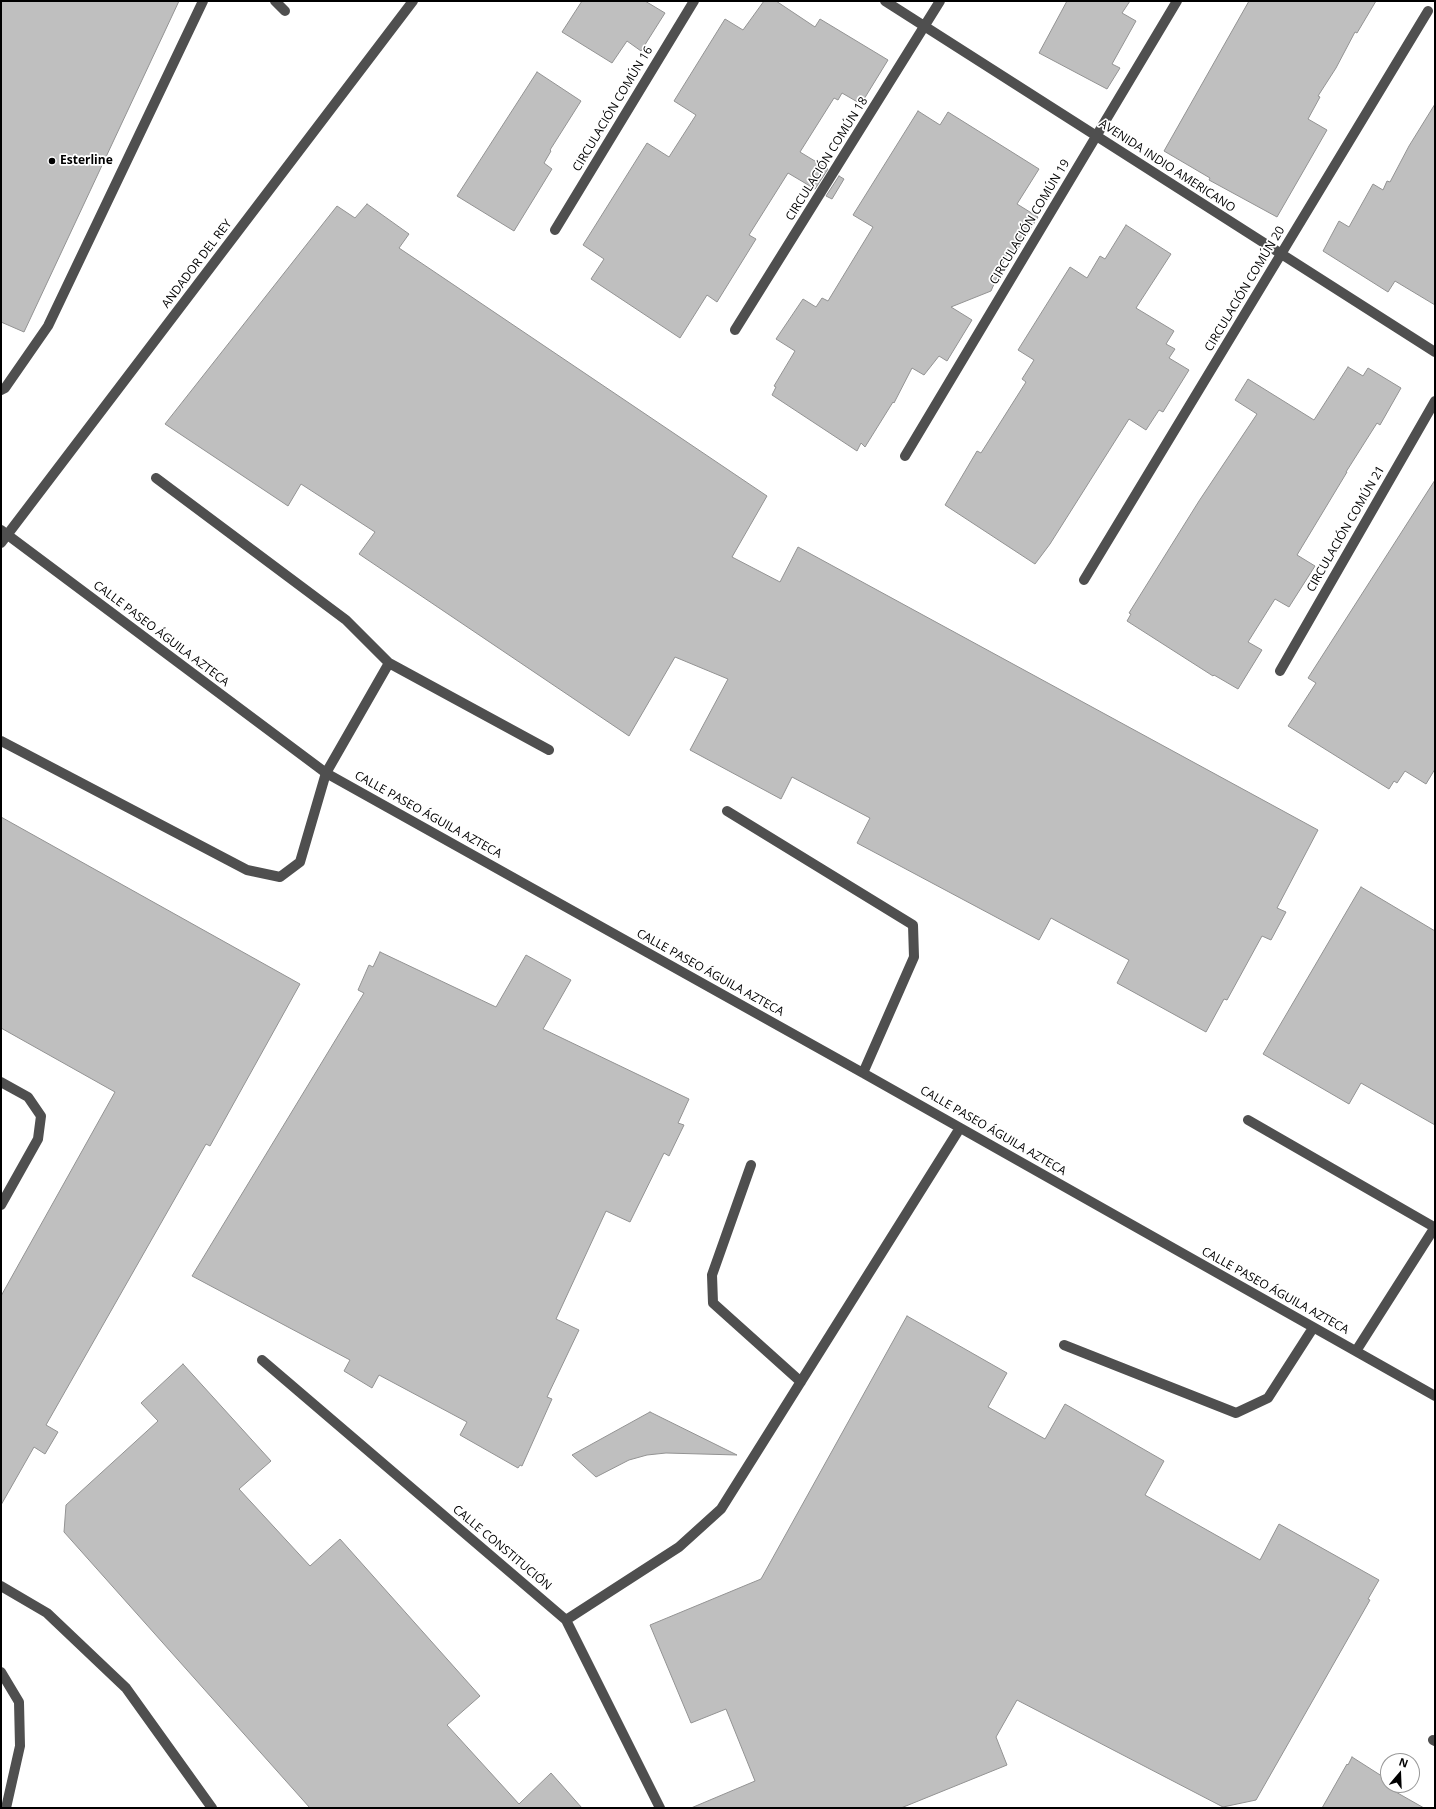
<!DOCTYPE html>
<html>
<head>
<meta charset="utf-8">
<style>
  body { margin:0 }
  #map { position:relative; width:1436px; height:1809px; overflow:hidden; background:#fff; font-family:"Open Sans",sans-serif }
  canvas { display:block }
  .frame { position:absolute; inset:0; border:2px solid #000; pointer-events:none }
  .north { position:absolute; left:1380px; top:1753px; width:40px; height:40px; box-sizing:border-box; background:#fff; border:1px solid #999; border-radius:50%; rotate:19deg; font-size:11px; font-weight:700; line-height:16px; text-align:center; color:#000 }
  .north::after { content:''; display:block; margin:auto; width:14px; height:18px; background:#000; clip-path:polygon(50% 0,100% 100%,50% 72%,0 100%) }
</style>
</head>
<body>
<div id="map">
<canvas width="1436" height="1809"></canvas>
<div class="frame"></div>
<div class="north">N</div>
</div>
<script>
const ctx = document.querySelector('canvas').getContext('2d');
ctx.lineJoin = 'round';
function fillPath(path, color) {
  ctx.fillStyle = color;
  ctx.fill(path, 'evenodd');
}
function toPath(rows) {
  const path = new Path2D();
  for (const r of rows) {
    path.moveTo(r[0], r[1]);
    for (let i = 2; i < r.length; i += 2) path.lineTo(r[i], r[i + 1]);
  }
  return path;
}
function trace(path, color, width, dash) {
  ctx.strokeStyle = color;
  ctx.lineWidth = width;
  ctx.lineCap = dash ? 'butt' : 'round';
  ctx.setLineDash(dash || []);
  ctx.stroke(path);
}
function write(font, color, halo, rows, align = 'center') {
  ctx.font = font + ' "Open Sans",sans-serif';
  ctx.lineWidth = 3.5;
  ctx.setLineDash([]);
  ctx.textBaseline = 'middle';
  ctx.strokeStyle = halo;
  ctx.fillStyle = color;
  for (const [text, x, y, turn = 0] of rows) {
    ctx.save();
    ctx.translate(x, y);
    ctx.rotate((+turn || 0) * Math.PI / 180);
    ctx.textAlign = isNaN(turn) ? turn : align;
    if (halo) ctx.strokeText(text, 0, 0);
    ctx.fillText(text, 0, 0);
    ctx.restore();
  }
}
const building = toPath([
  [1,1,179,1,24,332,1,322,1,1],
  [582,1,645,1,665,13,641,51,627,41,612,63,562,32,582,1],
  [764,1,776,1,815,27,820,19,888,60,861,104,842,93,838,100,834,98,800,152,828,169,815,189,788,173,749,235,756,239,717,302,707,295,680,338,591,279,604,259,583,245,647,143,669,157,696,115,674,101,725,19,743,30,764,1],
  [1067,1,1130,1,1122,13,1136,21,1112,64,1120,68,1107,89,1039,53,1067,1],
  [1249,1,1376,1,1357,33,1355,32,1336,68,1318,96,1320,97,1308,119,1327,130,1277,217,1209,180,1210,178,1164,151,1249,1],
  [537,72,581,101,550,150,551,151,544,163,552,169,514,231,457,196,537,72],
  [1435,104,1435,305,1395,281,1388,292,1323,251,1339,221,1349,227,1373,184,1383,190,1387,181,1390,182,1409,146,1435,104],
  [918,111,940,125,948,112,1039,169,1017,204,1038,217,1012,258,1007,254,991,291,951,307,972,320,947,361,939,356,924,375,912,368,894,403,893,402,865,447,861,443,857,451,772,395,776,387,774,386,795,351,776,339,803,299,816,307,822,298,828,301,873,227,853,215,918,111],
  [839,176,844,179,832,199,826,196,839,176],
  [367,204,409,234,399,248,767,496,732,557,780,582,798,547,1318,830,1277,908,1286,912,1271,940,1262,936,1227,1000,1224,999,1206,1032,1117,983,1129,960,1051,918,1039,940,857,843,870,818,792,777,781,799,690,750,728,679,675,657,629,736,359,554,375,532,301,484,288,506,165,424,337,206,355,218,367,204],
  [1126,225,1171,254,1136,308,1174,331,1166,344,1175,349,1169,358,1189,370,1163,412,1159,410,1146,430,1129,419,1050,544,1035,564,945,505,977,451,981,453,1026,382,1022,379,1034,360,1018,350,1070,267,1087,278,1100,256,1105,259,1126,225],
  [1348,367,1363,376,1368,368,1401,388,1380,425,1377,423,1346,472,1347,472,1297,555,1315,566,1289,607,1275,599,1248,642,1262,650,1238,689,1214,675,1213,676,1127,621,1131,614,1129,613,1199,501,1257,414,1235,400,1248,379,1314,420,1348,367],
  [1435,480,1435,769,1426,784,1405,771,1397,783,1394,781,1389,789,1288,726,1316,683,1308,678,1435,480],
  [1,817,300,984,210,1146,206,1144,46,1425,58,1432,45,1454,34,1447,1,1505,1,1296,115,1092,1,1028,1,817],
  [1361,887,1435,931,1435,1125,1361,1083,1349,1104,1263,1054,1361,887],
  [380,952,496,1007,526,955,571,980,543,1029,689,1099,678,1123,684,1125,669,1156,664,1153,630,1222,606,1211,556,1319,579,1330,547,1397,552,1399,522,1466,520,1465,518,1468,460,1435,467,1422,379,1375,372,1388,344,1371,350,1360,192,1276,364,993,358,990,369,965,373,967,380,952],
  [907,1316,1007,1373,988,1407,1045,1439,1065,1404,1164,1461,1145,1495,1260,1560,1279,1524,1379,1580,1368,1599,1370,1600,1256,1800,1223,1807,1017,1700,996,1737,1007,1765,901,1808,691,1808,755,1781,726,1709,691,1723,650,1625,761,1579,907,1316],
  [183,1364,271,1461,239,1489,310,1566,340,1539,480,1696,447,1725,519,1804,551,1773,582,1808,310,1808,64,1532,66,1505,158,1421,141,1403,183,1364],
  [650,1412,737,1455,666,1453,647,1455,629,1460,596,1477,572,1455,650,1412],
  [1352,1757,1388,1780,1387,1787,1424,1808,1322,1808,1347,1764,1348,1765,1352,1757]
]);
fillPath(building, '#bfbfbf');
trace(building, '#939393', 1);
trace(toPath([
  [275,1,285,11],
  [885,1,1435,352],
  [555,230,694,1],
  [735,330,940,1],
  [1,390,5,388,48,326,203,1],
  [905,456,1177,1],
  [1,530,326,773,863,1073,1435,1396],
  [1,543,413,1],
  [1084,580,1428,11],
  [389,663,549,750],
  [1280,671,1435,401],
  [1,741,247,870,280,877,300,862,326,773,389,663,346,620,156,478],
  [727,811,913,925,914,957,863,1073],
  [1,1082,28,1097,41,1116,38,1139,1,1205],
  [1248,1120,1434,1227],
  [751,1165,712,1275,713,1303,801,1382],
  [1064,1345,1236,1413,1268,1398,1313,1328],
  [1356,1351,1435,1227],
  [262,1360,566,1620,660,1808],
  [1,1586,47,1613,126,1688,212,1808],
  [566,1620,679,1547,721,1509,960,1128],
  [1,1672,19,1702,20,1746,6,1808],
  [1433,1740,1435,1741]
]), '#4f4f4f', 10);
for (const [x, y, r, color] of [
  [52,161,4,"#000"]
]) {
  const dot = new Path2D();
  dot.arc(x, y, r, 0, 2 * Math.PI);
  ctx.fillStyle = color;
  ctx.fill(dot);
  trace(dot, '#fff', 1.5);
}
write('12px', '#000', '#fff', [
  ["CIRCULACIÓN COMÚN 16",613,109,-59],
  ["CIRCULACIÓN COMÚN 18",827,159,-58],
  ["AVENIDA INDIO AMERICANO",1167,166,33],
  ["CIRCULACIÓN COMÚN 19",1030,222,-59],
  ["ANDADOR DEL REY",197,264,-53],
  ["CIRCULACIÓN COMÚN 20",1245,289,-59],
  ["CIRCULACIÓN COMÚN 21",1346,529,-60],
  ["CALLE PASEO ÁGUILA AZTECA",161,634,37],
  ["CALLE PASEO ÁGUILA AZTECA",428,815,29],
  ["CALLE PASEO ÁGUILA AZTECA",710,973,29],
  ["CALLE PASEO ÁGUILA AZTECA",993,1131,30],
  ["CALLE PASEO ÁGUILA AZTECA",1275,1291,29],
  ["CALLE CONSTITUCIÓN",502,1548,40]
]);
write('bold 12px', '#000', '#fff', [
  ["Esterline",60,161]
], 'left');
</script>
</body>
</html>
